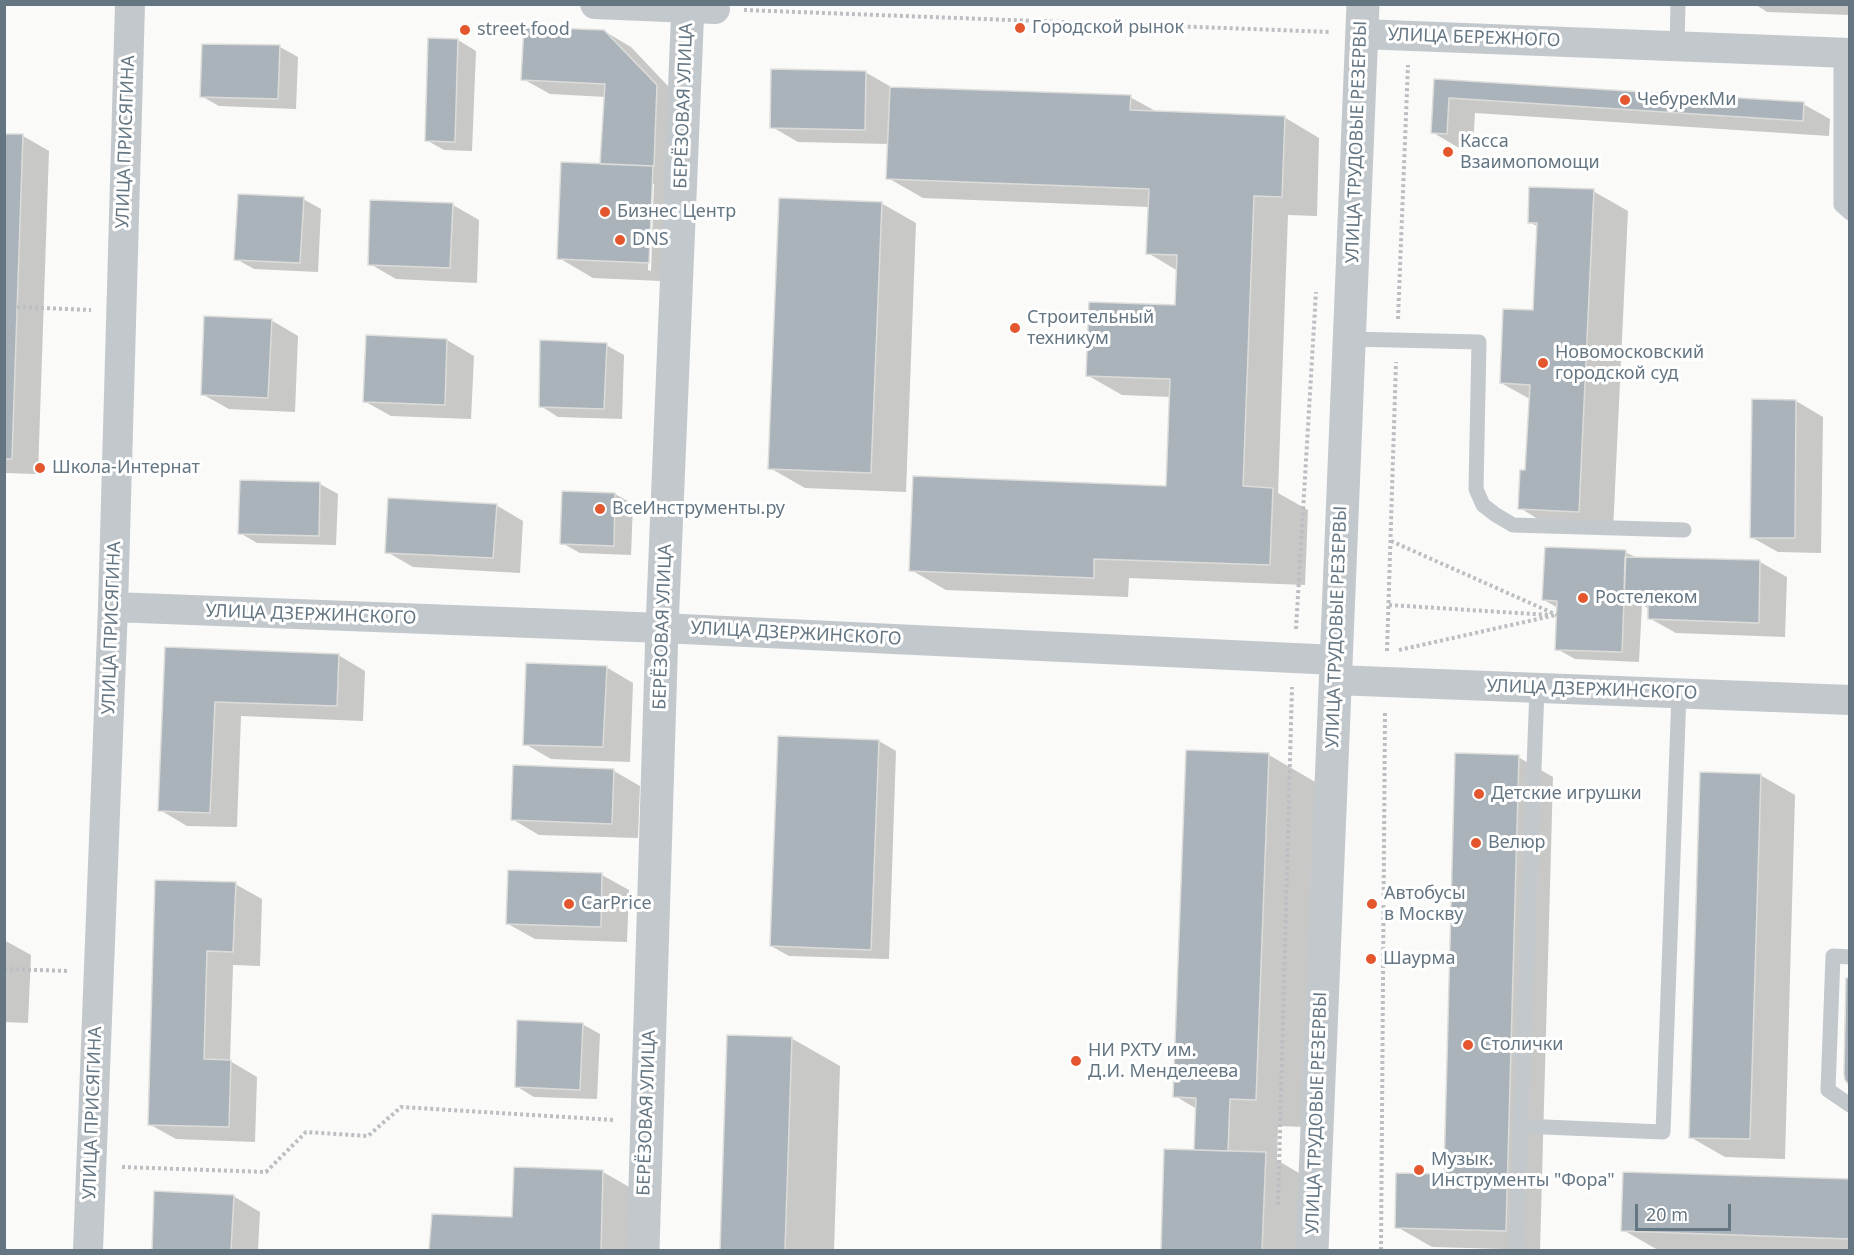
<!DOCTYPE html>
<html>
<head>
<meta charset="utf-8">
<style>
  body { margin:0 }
  #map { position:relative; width:1854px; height:1255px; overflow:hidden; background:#fafaf8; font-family:"Noto Sans",sans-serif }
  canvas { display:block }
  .frame { position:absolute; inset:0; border:6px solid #657683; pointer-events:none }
  .scale { position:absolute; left:1635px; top:1204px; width:96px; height:27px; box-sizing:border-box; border:3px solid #657683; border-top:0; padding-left:8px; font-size:18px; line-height:21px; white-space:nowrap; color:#657683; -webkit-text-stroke:4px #fff; paint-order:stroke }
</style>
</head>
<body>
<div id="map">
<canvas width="1854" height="1255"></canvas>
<div class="frame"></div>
<div class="scale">20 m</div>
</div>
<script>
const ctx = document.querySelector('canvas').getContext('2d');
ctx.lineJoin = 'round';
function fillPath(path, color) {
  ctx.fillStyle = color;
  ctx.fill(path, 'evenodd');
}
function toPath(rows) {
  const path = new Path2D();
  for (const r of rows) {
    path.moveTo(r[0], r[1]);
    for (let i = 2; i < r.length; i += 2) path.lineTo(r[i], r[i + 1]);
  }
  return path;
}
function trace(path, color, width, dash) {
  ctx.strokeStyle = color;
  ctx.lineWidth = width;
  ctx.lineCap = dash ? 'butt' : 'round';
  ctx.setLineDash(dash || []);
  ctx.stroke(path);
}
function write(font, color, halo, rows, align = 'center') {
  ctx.font = font + ' "Noto Sans",sans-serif';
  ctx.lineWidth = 6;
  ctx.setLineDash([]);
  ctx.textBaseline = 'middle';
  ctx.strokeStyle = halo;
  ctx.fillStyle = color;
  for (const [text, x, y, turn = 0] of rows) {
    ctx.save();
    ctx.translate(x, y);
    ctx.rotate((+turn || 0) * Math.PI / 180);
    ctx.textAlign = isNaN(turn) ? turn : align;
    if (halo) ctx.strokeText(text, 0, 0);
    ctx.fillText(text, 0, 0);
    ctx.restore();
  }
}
fillPath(toPath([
  [1755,4,1850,4,1850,15,1767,12],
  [604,31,631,47,683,102,684,282,593,278,559,258,601,165,606,97,550,94,523,79],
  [651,184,654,184,651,271,648,270],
  [430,39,458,40,476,51,472,151,444,150,426,140],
  [280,47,298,57,296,109,219,106,201,96],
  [865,72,893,88,1130,97,1159,113,1284,117,1319,138,1317,216,1288,215,1278,493,1308,510,1305,585,1129,578,1128,597,946,590,911,570,1167,487,1171,397,1122,395,1087,375,1176,307,1178,271,1148,253,1150,207,923,198,888,178,889,144,798,142,772,127],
  [1436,80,1803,104,1830,119,1829,136,1475,113,1473,149,1459,148,1432,132],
  [4,135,23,136,49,151,38,474,4,473],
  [1593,191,1628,211,1613,531,1554,529,1520,508,1527,472,1530,399,1501,383,1535,312,1539,227,1529,222],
  [303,199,321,209,318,272,254,269,236,259],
  [881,203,916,223,906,492,805,488,770,468],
  [453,205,479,220,477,283,396,279,370,264],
  [271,320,298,336,295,412,229,409,202,394],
  [447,340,474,356,471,419,391,416,364,401],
  [606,345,624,355,622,419,558,417,541,406],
  [1796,401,1823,417,1821,553,1778,552,1751,537],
  [320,484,338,494,336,545,257,543,240,533],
  [563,492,615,494,633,504,631,555,580,553,562,543],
  [496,505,523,521,520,573,413,567,387,552],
  [1625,552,1637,558,1760,562,1787,577,1785,637,1676,633,1649,618,1649,609,1642,604,1639,662,1575,659,1557,649,1558,608,1544,600],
  [166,648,338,655,365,671,363,721,241,716,237,827,187,826,160,810],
  [606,667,633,683,630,762,551,759,525,744],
  [879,741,896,751,889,959,789,956,771,946],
  [1269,755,1317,783,1304,1127,1278,1126,1277,1160,1314,1182,1311,1250,1162,1250,1166,1150,1196,1151,1197,1109,1175,1096],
  [1518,757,1553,777,1540,1250,1432,1247,1397,1227,1445,1176],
  [614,771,640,786,638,838,539,835,512,819],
  [1760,775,1795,795,1785,1159,1725,1157,1690,1137],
  [510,871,602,875,629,890,627,942,535,939,508,924],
  [156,881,235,884,262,899,260,966,233,965,230,1061,257,1077,255,1142,176,1139,149,1124],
  [4,940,31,955,28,1023,4,1022],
  [582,1024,600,1034,597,1099,534,1097,516,1086],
  [729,1037,791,1038,840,1066,834,1250,722,1250],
  [603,1172,638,1192,636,1250,431,1250,433,1215,514,1218],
  [1850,1181,1850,1250,1658,1250,1623,1230],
  [156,1193,233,1196,260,1212,258,1250,153,1250]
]), '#0003');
const building = toPath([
  [524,27,604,30,657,85,654,166,600,164,605,84,521,80,524,27],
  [428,38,458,39,455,142,425,141,428,38],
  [202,44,280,45,278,99,200,97,202,44],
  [771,69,866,71,865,130,770,128,771,69],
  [1434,79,1804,102,1803,121,1449,98,1447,134,1431,133,1434,79],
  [890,87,1131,95,1130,110,1285,116,1282,197,1254,196,1243,486,1273,488,1270,565,1094,559,1094,578,909,571,913,476,1166,486,1170,379,1086,376,1089,302,1175,305,1177,255,1146,254,1149,189,886,179,890,87],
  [4,134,23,134,12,459,4,459,4,134],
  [561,162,653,166,649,263,557,259,561,162],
  [1529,187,1594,189,1579,512,1518,509,1520,470,1525,470,1530,385,1500,383,1503,309,1533,310,1537,223,1528,223,1529,187],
  [238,194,304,197,300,263,234,260,238,194],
  [779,198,882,202,871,473,768,469,779,198],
  [370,200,453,203,450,268,368,265,370,200],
  [204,316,272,319,268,398,201,395,204,316],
  [366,335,447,339,445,405,363,402,366,335],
  [540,340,607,343,604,409,539,407,540,340],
  [1752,399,1796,400,1795,538,1750,538,1752,399],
  [240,480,320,482,319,536,238,534,240,480],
  [562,491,615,493,614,546,560,544,562,491],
  [388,498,497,504,493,558,385,553,388,498],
  [1545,547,1626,550,1622,652,1555,650,1557,601,1542,600,1545,547],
  [1625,557,1760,560,1759,623,1648,619,1648,597,1624,596,1625,557],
  [165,647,339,654,337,706,215,702,210,813,158,811,165,647],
  [526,663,607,666,603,747,523,745,526,663],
  [778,736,879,740,871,950,770,946,778,736],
  [1186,750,1269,753,1256,1100,1230,1099,1228,1151,1194,1150,1196,1098,1173,1097,1186,750],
  [1455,753,1519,755,1506,1231,1395,1228,1396,1173,1444,1174,1455,753],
  [513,765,614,769,612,824,511,820,513,765],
  [1700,772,1761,774,1750,1139,1689,1138,1700,772],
  [508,870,602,873,601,927,506,924,508,870],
  [155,880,236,882,233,952,207,951,204,1059,231,1060,229,1127,148,1125,155,880],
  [1846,978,1850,978,1850,1086,1845,1080,1844,1074,1846,978],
  [517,1020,583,1023,580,1090,515,1087,517,1020],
  [727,1035,792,1037,785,1250,720,1250,727,1035],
  [1164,1149,1266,1152,1262,1250,1161,1250,1164,1149],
  [514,1167,603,1170,601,1250,429,1250,432,1214,512,1217,514,1167],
  [1623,1172,1850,1179,1850,1239,1621,1231,1623,1172],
  [154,1191,234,1195,231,1250,152,1250,154,1191]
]);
fillPath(building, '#aab3b9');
trace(building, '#dcdcda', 1.5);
trace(toPath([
  [744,10,1331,32],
  [17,307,91,310],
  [1398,319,1408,65],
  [1391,541,1557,615],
  [1389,605,1550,615],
  [1296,629,1316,292],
  [1399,650,1556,615],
  [1387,651,1396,362],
  [4,969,70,971],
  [122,1167,266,1172,306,1132,368,1136,401,1107,614,1120],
  [1278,1205,1292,687],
  [1381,1250,1385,713]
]), '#bbbfc2', 4, [3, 3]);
trace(toPath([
  [1677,46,1678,4],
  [1841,53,1841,205,1850,213],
  [1350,339,1479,342,1476,489,1483,505,1496,515,1513,525,1684,530],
  [1850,957,1833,956,1828,1090,1850,1105],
  [1521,1126,1663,1132,1679,693],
  [1516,1250,1537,688]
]), '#c3c8cc', 15);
trace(toPath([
  [595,4,715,9],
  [1361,34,1850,53],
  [113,607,662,628,1336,660],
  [1335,680,1850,700],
  [88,1250,113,607,130,4]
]), '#c3c8cc', 30);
trace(toPath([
  [643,1250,662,628,688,4],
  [1312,1250,1363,4]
]), '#c3c8cc', 33);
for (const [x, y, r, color] of [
  [1020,28,6,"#e4572e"],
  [465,30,6,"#e4572e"],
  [1625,100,6,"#e4572e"],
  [1448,152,6,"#e4572e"],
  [605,212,6,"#e4572e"],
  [620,240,6,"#e4572e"],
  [1015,328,6,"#e4572e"],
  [1543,363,6,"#e4572e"],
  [40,468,6,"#e4572e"],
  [600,509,6,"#e4572e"],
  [1583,598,6,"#e4572e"],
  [1479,794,6,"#e4572e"],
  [1476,843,6,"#e4572e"],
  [569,904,6,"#e4572e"],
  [1372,904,6,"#e4572e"],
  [1371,959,6,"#e4572e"],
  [1468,1045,6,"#e4572e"],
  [1076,1061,6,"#e4572e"],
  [1419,1170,6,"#e4572e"]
]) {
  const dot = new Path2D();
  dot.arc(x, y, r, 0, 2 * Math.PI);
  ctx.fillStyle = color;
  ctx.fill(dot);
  trace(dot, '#fff', 2);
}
write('18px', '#657683', '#fff', [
  ["Городской рынок",1032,28],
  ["street food",477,30],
  ["ЧебурекМи",1637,100],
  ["Касса",1460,142],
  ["Взаимопомощи",1460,163],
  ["Бизнес Центр",617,212],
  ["DNS",632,240],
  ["Строительный",1027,318],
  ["техникум",1027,339],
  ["Новомосковский",1555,353],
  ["городской суд",1555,374],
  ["Школа-Интернат",52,468],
  ["ВсеИнструменты.ру",612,509],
  ["Ростелеком",1595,598],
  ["Детские игрушки",1491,794],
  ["Велюр",1488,843],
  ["Автобусы",1384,894],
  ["в Москву",1384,915],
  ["CarPrice",581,904],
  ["Шаурма",1383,959],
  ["Столички",1480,1045],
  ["НИ РХТУ им.",1088,1051],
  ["Д.И. Менделеева",1088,1072],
  ["Музык.",1431,1160],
  ["Инструменты \"Фора\"",1431,1181]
], 'left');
write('18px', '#657683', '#fff', [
  ["УЛИЦА БЕРЕЖНОГО",1474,38,2],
  ["БЕРЁЗОВАЯ УЛИЦА",684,106,-88],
  ["УЛИЦА ПРИСЯГИНА",126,142,-88],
  ["УЛИЦА ТРУДОВЫЕ РЕЗЕРВЫ",1357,142,-88],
  ["УЛИЦА ДЗЕРЖИНСКОГО",311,615,2],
  ["БЕРЁЗОВАЯ УЛИЦА",663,627,-88],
  ["УЛИЦА ТРУДОВЫЕ РЕЗЕРВЫ",1337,627,-88],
  ["УЛИЦА ПРИСЯГИНА",112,628,-88],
  ["УЛИЦА ДЗЕРЖИНСКОГО",796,634,3],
  ["УЛИЦА ДЗЕРЖИНСКОГО",1592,690,2],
  ["УЛИЦА ПРИСЯГИНА",93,1113,-88],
  ["БЕРЁЗОВАЯ УЛИЦА",647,1113,-88],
  ["УЛИЦА ТРУДОВЫЕ РЕЗЕРВЫ",1317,1113,-88]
]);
</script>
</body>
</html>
